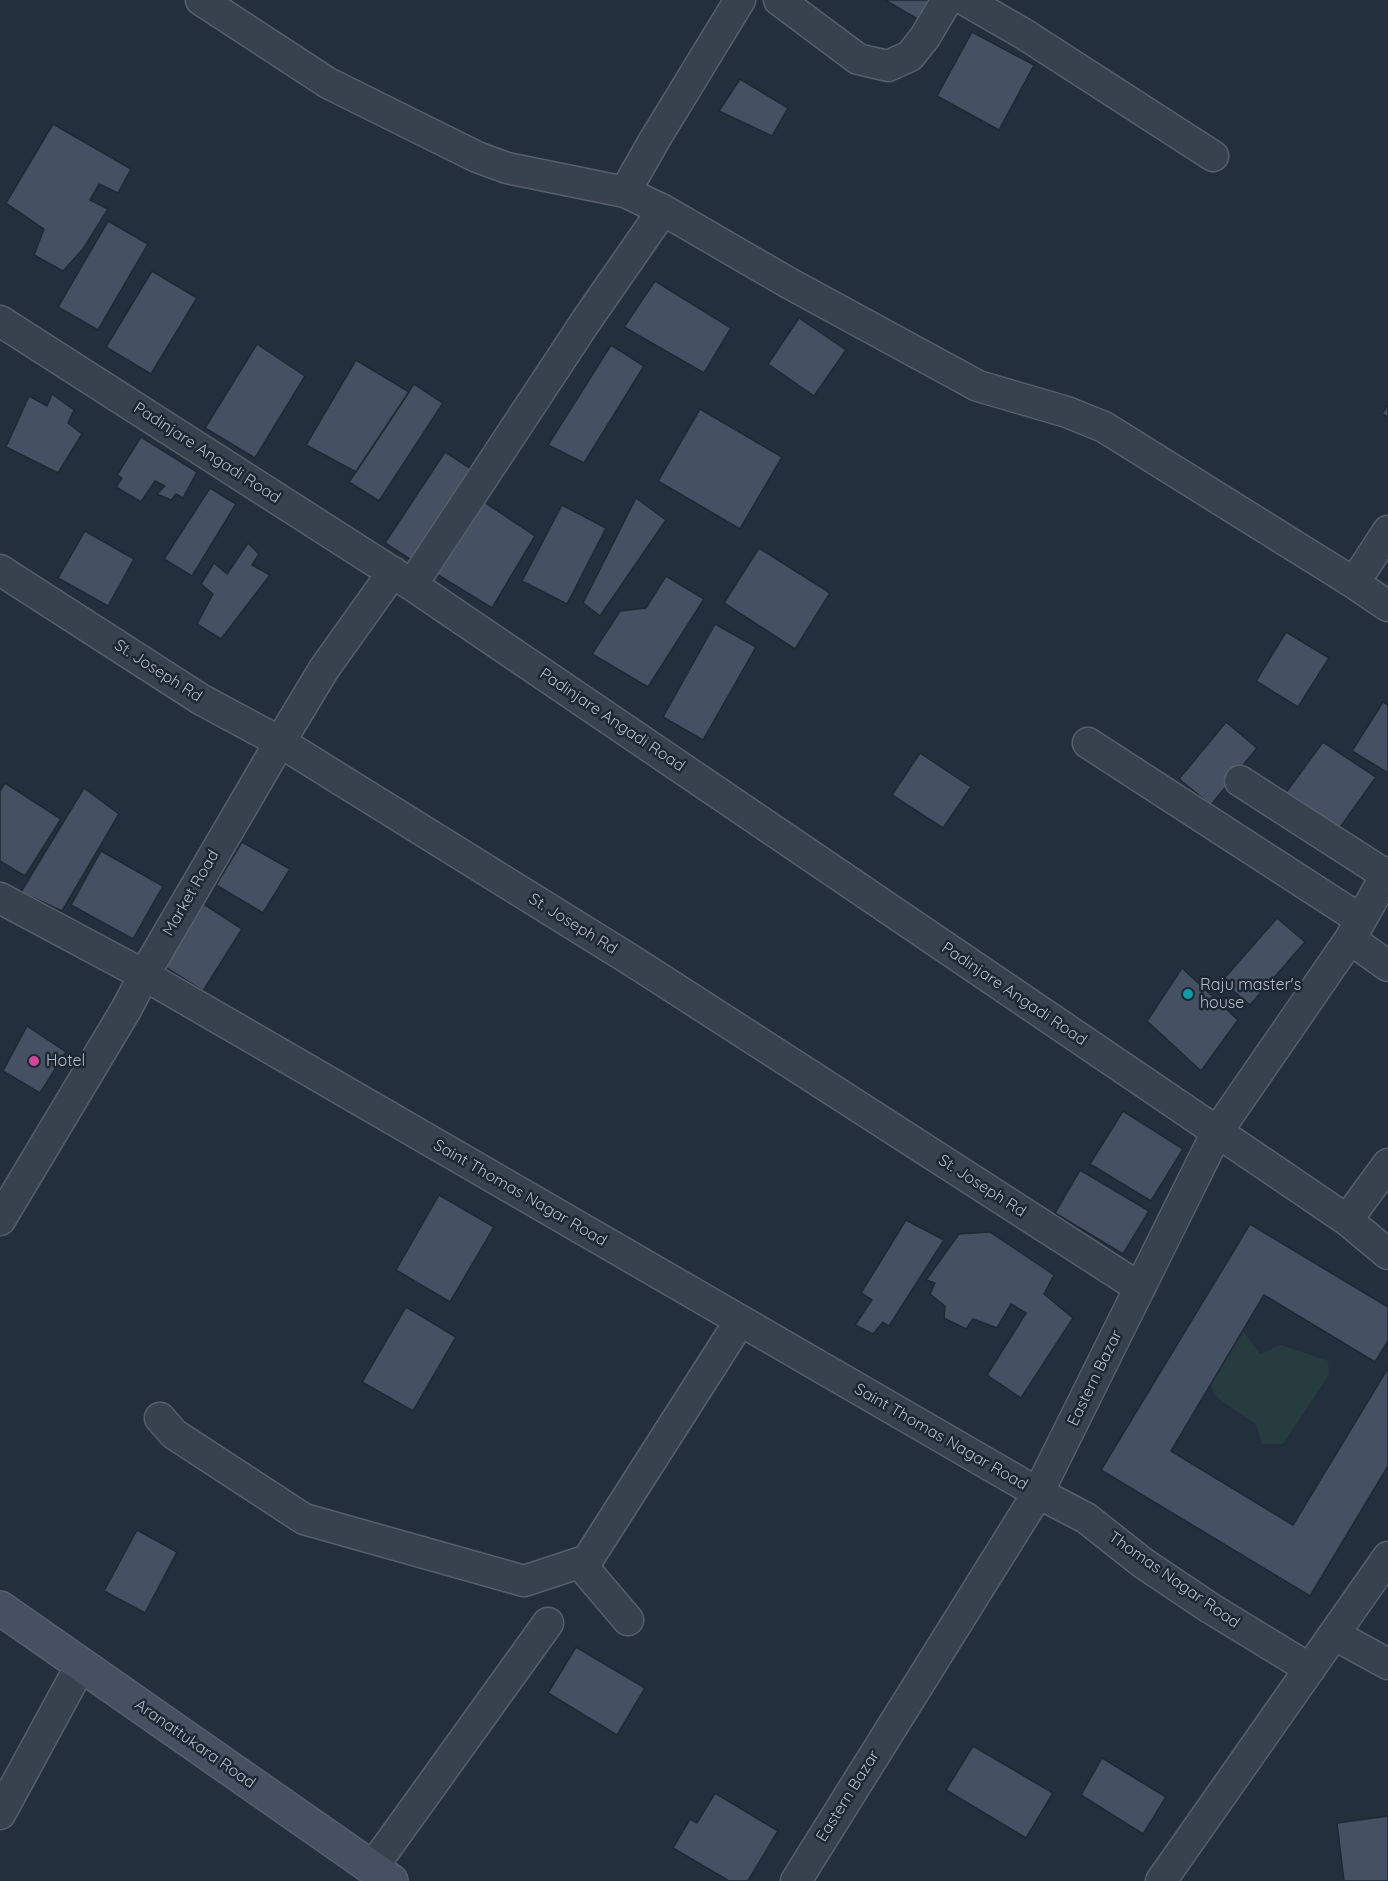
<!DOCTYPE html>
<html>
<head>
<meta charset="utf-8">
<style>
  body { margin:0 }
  canvas { display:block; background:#242f3e }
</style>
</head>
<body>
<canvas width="1388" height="1881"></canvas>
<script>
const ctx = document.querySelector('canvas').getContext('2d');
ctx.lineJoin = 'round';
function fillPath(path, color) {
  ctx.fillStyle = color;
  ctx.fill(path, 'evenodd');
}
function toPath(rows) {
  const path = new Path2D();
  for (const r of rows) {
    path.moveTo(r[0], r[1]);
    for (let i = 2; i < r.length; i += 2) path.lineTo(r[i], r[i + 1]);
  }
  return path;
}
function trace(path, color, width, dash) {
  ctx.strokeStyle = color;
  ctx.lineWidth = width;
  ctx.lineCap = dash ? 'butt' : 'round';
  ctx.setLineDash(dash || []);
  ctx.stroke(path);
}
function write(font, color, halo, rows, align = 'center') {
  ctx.font = font + ' Quicksand,sans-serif';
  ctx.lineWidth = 5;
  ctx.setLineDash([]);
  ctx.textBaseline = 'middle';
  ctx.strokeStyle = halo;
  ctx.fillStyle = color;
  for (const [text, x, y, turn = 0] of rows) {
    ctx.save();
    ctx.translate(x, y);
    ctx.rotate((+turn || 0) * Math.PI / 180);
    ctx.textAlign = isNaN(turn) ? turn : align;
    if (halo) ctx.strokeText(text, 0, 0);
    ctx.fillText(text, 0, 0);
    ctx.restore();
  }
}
fillPath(toPath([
  [1225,1306,1260,1354,1281,1345,1328,1361,1329,1375,1283,1444,1262,1444,1256,1424,1218,1398,1188,1352]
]), '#263c3f');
const building = toPath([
  [885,0,933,0,921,21,885,0],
  [972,32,1034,65,999,130,937,96,972,32],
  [740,79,788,108,772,136,719,111,740,79],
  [53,124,131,169,118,193,99,184,90,200,108,209,83,249,63,271,34,255,44,229,6,203,53,124],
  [108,221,148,244,98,330,58,307,108,221],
  [152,271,197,298,151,374,106,347,152,271],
  [655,281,731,328,704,373,624,327,655,281],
  [799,318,846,350,814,396,768,364,799,318],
  [257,344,305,376,255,458,205,428,257,344],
  [611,345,644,366,584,463,548,445,611,345],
  [356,360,409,392,356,472,306,445,356,360],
  [414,384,443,403,379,501,349,482,414,384],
  [52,394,74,410,68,423,82,434,58,473,6,447,29,396,47,406,52,394],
  [1388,405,1388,417,1382,414,1388,405],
  [700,409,782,457,740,529,658,481,700,409],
  [141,437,197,472,183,498,176,494,171,500,157,494,165,486,155,481,141,502,116,487,122,478,117,475,141,437],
  [445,452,476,472,416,563,385,543,445,452],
  [210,488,236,504,192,576,164,559,210,488],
  [636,498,666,520,600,616,583,603,636,498],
  [484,502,535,536,492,608,435,573,484,502],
  [562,505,606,528,567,604,522,581,562,505],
  [85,531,134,559,108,606,58,578,85,531],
  [248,543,259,554,252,565,270,575,221,639,197,624,213,594,201,584,214,563,227,574,248,543],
  [759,548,830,593,795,649,724,603,759,548],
  [666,576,704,599,648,687,592,654,620,611,646,608,666,576],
  [715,624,756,647,703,740,663,717,715,624],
  [1286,632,1329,658,1298,707,1256,681,1286,632],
  [1383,702,1388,705,1388,773,1352,751,1383,702],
  [1226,722,1257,748,1211,805,1179,779,1226,722],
  [1323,742,1376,777,1334,836,1279,802,1323,742],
  [920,753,971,787,943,828,892,795,920,753],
  [5,783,61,819,25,876,0,861,0,791,5,783],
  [84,788,119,814,62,911,21,892,84,788],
  [242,842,290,869,263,913,216,885,242,842],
  [101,851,163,886,133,939,71,905,101,851],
  [199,901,242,929,203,991,159,963,199,901],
  [1277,918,1305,942,1250,1005,1222,981,1277,918],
  [1182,968,1238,1020,1201,1071,1147,1021,1182,968],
  [27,1026,66,1052,40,1093,3,1071,27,1026],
  [1123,1111,1183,1149,1151,1201,1090,1164,1123,1111],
  [1080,1170,1149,1211,1123,1254,1055,1213,1080,1170],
  [439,1195,494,1227,450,1302,396,1270,439,1195],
  [906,1220,944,1240,889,1326,883,1322,873,1334,855,1325,872,1300,861,1293,906,1220],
  [1250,1224,1388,1307,1388,1341,1375,1362,1264,1295,1171,1451,1293,1525,1388,1368,1388,1466,1310,1596,1101,1470,1250,1224],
  [990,1232,1054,1275,1044,1294,1073,1318,1021,1398,987,1375,1026,1313,1011,1304,997,1328,973,1319,966,1329,944,1318,945,1306,930,1294,935,1283,926,1280,959,1234,990,1232],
  [406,1307,456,1337,413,1411,362,1382,406,1307],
  [137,1530,177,1552,145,1613,104,1591,137,1530],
  [576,1647,645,1688,617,1735,548,1693,576,1647],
  [973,1746,1053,1793,1026,1838,946,1790,973,1746],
  [1102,1758,1166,1797,1143,1834,1081,1795,1102,1758],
  [715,1793,778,1831,748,1881,729,1881,673,1848,690,1819,697,1823,715,1793],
  [1388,1816,1388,1881,1344,1881,1337,1823,1388,1816]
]);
fillPath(building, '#455162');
trace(building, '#1f2835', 1.5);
const street = toPath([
  [201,0,328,83,477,157,507,168,625,192,663,210,787,282,978,386,1067,412,1104,427,1354,583,1388,606],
  [779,0,858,59,888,66,910,56,925,37,947,0],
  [965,0,1024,34,1213,156],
  [625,192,655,139,740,0],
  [0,321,412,585,1347,1220,1388,1254],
  [0,570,202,700,280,742,634,962,1140,1288],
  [1354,583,1388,531],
  [412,585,586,321,663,210],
  [1088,743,1361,920],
  [1240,781,1386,875],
  [0,898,144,975,1038,1493,1086,1518,1143,1563,1210,1608,1310,1669],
  [1350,939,1388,966],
  [0,1220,127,1008,144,975,280,742,324,669,393,572],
  [1347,1220,1388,1164],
  [160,1418,174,1434,304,1519,524,1581,588,1560],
  [628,1620,583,1567,740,1321],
  [1335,1635,1388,1664],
  [0,1814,81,1665],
  [372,1868,548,1623],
  [796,1881,1038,1493,1217,1132,1350,939,1388,872],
  [1161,1881,1388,1557]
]);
const secondary = toPath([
  [0,1608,391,1881]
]);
trace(street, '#565f6c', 33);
trace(secondary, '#565f6c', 36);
trace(street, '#38414e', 30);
trace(secondary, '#465061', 33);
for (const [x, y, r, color] of [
  [1188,994,6,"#0f9aa8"],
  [34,1061,6,"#d1479c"]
]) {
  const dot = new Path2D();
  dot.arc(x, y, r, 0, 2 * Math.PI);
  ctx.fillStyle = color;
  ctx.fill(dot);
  trace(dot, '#1d2633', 2);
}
write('16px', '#b4bcc9', '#1d2633', [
  ["Padinjare Angadi Road",207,453,33],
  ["St. Joseph Rd",158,671,33],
  ["Padinjare Angadi Road",612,720,34],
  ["Market Road",191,893,-60],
  ["St. Joseph Rd",573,924,32],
  ["Padinjare Angadi Road",1014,994,34],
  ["St. Joseph Rd",982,1186,33],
  ["Saint Thomas Nagar Road",520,1193,30],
  ["Eastern Bazar",1095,1378,-64],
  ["Saint Thomas Nagar Road",941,1437,30],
  ["Thomas Nagar Road",1174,1580,35],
  ["Aranattukara Road",195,1744,35],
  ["Eastern Bazar",848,1796,-58]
]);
write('16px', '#b4bcc9', '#1d2633', [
  ["Raju master's",1200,985],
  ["house",1200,1003],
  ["Hotel",46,1061]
], 'left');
</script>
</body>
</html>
